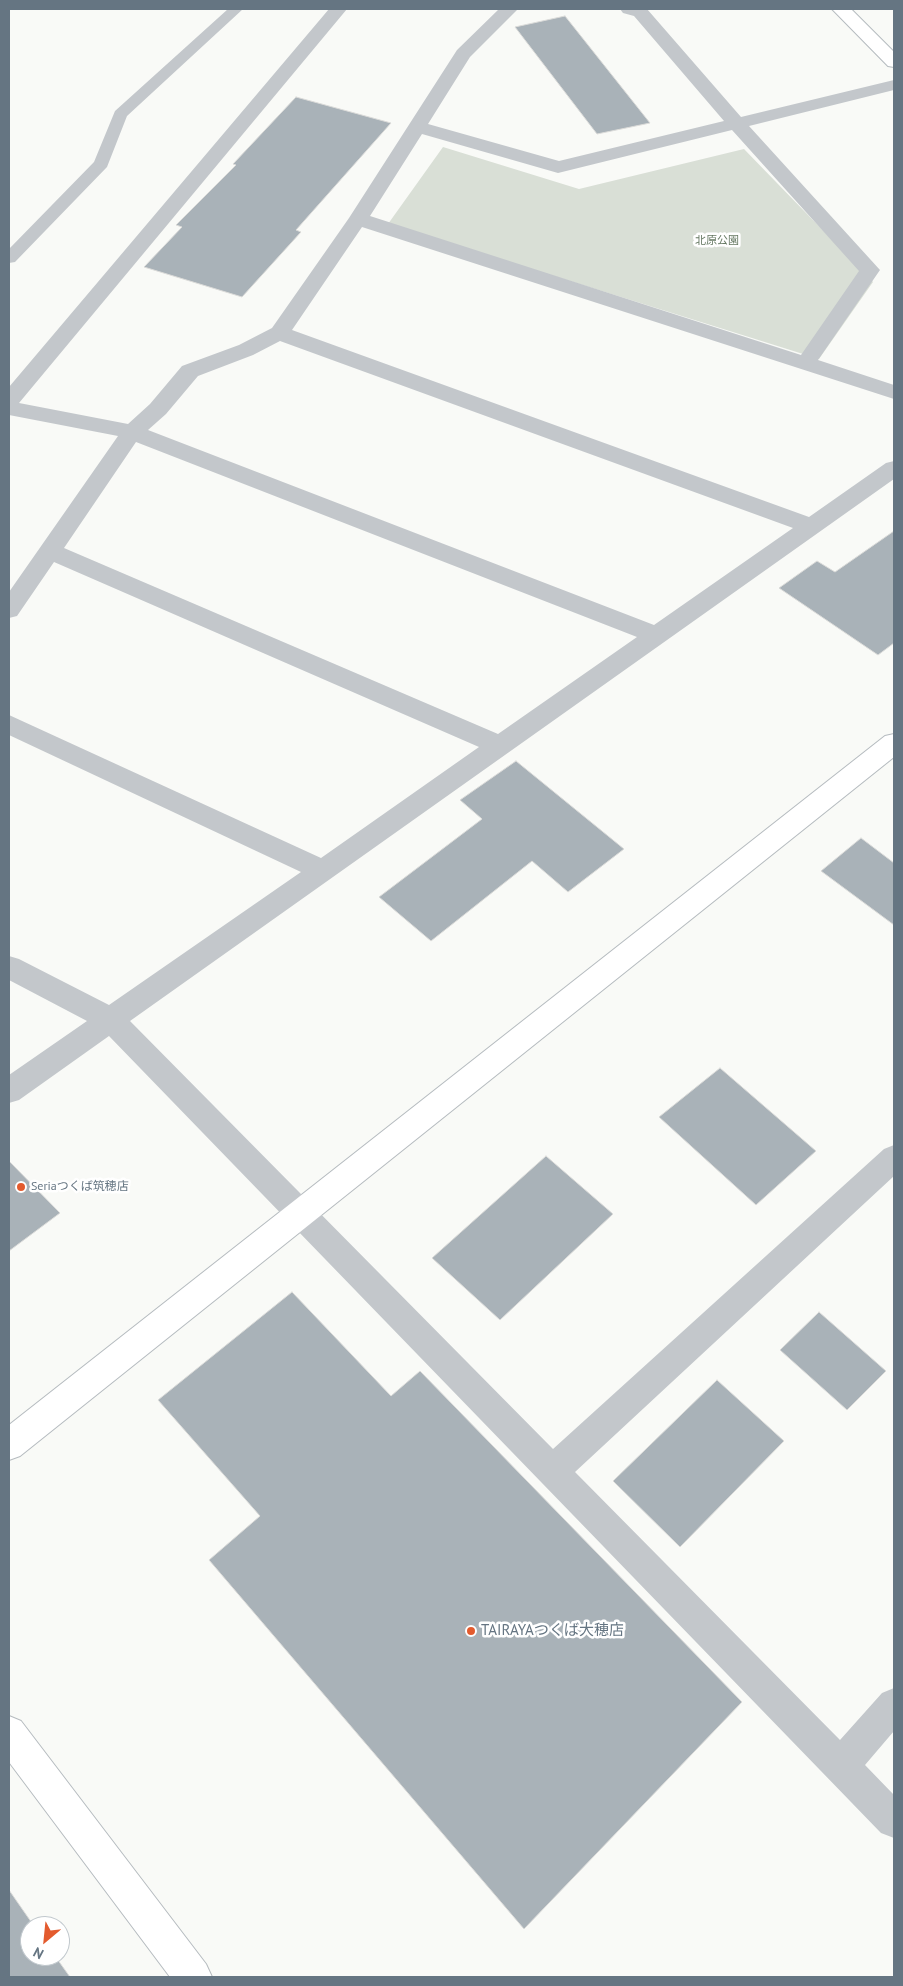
<!DOCTYPE html>
<html>
<head>
<meta charset="utf-8">
<style>
  body { margin:0 }
  #map { position:relative; width:903px; height:1986px; overflow:hidden; background:#f9faf7; font-family:"PT Sans",sans-serif }
  canvas { display:block }
  .frame { position:absolute; inset:0; border:10px solid #657582; pointer-events:none }
  .north { position:absolute; left:20px; top:1916px; width:50px; height:50px; box-sizing:border-box; background:#fff; border:1px solid #c1c8cd; border-radius:50%; rotate:208deg; font-size:14px; font-weight:700; line-height:20px; text-align:center; color:#657582 }
  .north::after { content:''; display:block; margin:auto; width:18px; height:22px; background:#e35b2e; clip-path:polygon(50% 0,100% 100%,50% 72%,0 100%) }
</style>
</head>
<body>
<div id="map">
<canvas width="903" height="1986"></canvas>
<div class="frame"></div>
<div class="north">N</div>
</div>
<script>
const ctx = document.querySelector('canvas').getContext('2d');
ctx.lineJoin = 'round';
function fillPath(path, color) {
  ctx.fillStyle = color;
  ctx.fill(path, 'evenodd');
}
function toPath(rows) {
  const path = new Path2D();
  for (const r of rows) {
    path.moveTo(r[0], r[1]);
    for (let i = 2; i < r.length; i += 2) path.lineTo(r[i], r[i + 1]);
  }
  return path;
}
function trace(path, color, width, dash) {
  ctx.strokeStyle = color;
  ctx.lineWidth = width;
  ctx.lineCap = dash ? 'butt' : 'round';
  ctx.setLineDash(dash || []);
  ctx.stroke(path);
}
function write(font, color, halo, rows, align = 'center') {
  ctx.font = font + ' "PT Sans","Noto Sans JP",sans-serif';
  ctx.lineWidth = 5;
  ctx.setLineDash([]);
  ctx.textBaseline = 'middle';
  ctx.strokeStyle = halo;
  ctx.fillStyle = color;
  for (const [text, x, y, turn = 0] of rows) {
    ctx.save();
    ctx.translate(x, y);
    ctx.rotate((+turn || 0) * Math.PI / 180);
    ctx.textAlign = isNaN(turn) ? turn : align;
    if (halo) ctx.strokeText(text, 0, 0);
    ctx.fillText(text, 0, 0);
    ctx.restore();
  }
}
fillPath(toPath([
  [443,147,579,189,744,149,873,282,819,359,388,224]
]), '#d9dfd6');
const building = toPath([
  [565,16,650,123,597,134,515,27,565,16],
  [296,97,391,123,296,230,301,232,242,297,144,267,182,227,176,225,236,165,233,164,296,97],
  [894,531,894,643,878,655,779,588,817,561,835,572,894,531],
  [516,761,624,849,568,892,532,861,431,941,379,897,482,819,460,800,516,761],
  [861,838,894,863,894,925,821,871,861,838],
  [720,1068,816,1151,756,1205,659,1117,720,1068],
  [546,1156,613,1214,500,1320,432,1258,546,1156],
  [9,1161,60,1213,9,1251,9,1161],
  [292,1292,391,1396,420,1371,742,1702,524,1929,209,1560,260,1516,158,1400,292,1292],
  [819,1312,886,1371,847,1410,780,1350,819,1312],
  [717,1380,784,1441,680,1547,613,1481,717,1380],
  [9,1890,34,1926,30,1926,30,1956,55,1956,70,1977,9,1977,9,1890]
]);
fillPath(building, '#a9b2b8');
trace(building, '#dbdbd9', 1);
const secondary = toPath([
  [832,9,851,9,894,52,894,67,888,66,832,9],
  [894,734,894,757,20,1456,9,1460,9,1425,885,736,894,734],
  [9,1716,21,1721,206,1964,212,1977,170,1977,9,1762,9,1716]
]);
trace(secondary, '#b5bbbf', 2);
fillPath(toPath([
  [228,9,243,9,127,116,107,167,15,262,9,263,9,249,94,162,115,111,228,9]
]), '#c3c7cb');
fillPath(toPath([
  [329,9,347,9,19,403,128,424,150,404,182,366,239,345,272,328,349,218,457,50,499,9,518,9,470,57,428,124,559,161,724,121,634,16,623,13,620,9,647,9,741,117,894,80,894,90,749,126,880,270,818,360,894,385,894,399,362,227,292,330,809,517,886,463,894,461,894,479,130,1021,553,1449,884,1149,894,1145,894,1176,575,1472,840,1740,882,1693,894,1688,894,1731,865,1765,894,1795,894,1838,881,1833,109,1036,19,1100,9,1103,9,1075,87,1021,9,980,9,956,19,959,109,1005,301,872,9,735,9,715,321,858,479,747,54,562,17,616,9,618,9,592,118,436,9,415,9,387,329,9],
  [732,130,859,271,801,355,370,216,422,134,558,173,732,130],
  [280,341,793,528,654,625,148,430,166,414,198,376,253,355,280,341],
  [136,442,637,637,498,734,64,548,136,442]
]), '#c3c7cb');
fillPath(secondary, '#fff');
for (const [x, y, r, color] of [
  [21,1187,5,"#e35b2e"],
  [471,1631,5,"#e35b2e"]
]) {
  const dot = new Path2D();
  dot.arc(x, y, r, 0, 2 * Math.PI);
  ctx.fillStyle = color;
  ctx.fill(dot);
  trace(dot, '#fff', 2);
}
write('11px', '#677a64', '#fff', [
  ["北原公園",717,241]
]);
write('12px', '#657582', '#fff', [
  ["Seriaつくば筑穂店",31,1187]
], 'left');
write('15px', '#657582', '#fff', [
  ["TAIRAYAつくば大穂店",481,1631]
], 'left');
</script>
</body>
</html>
